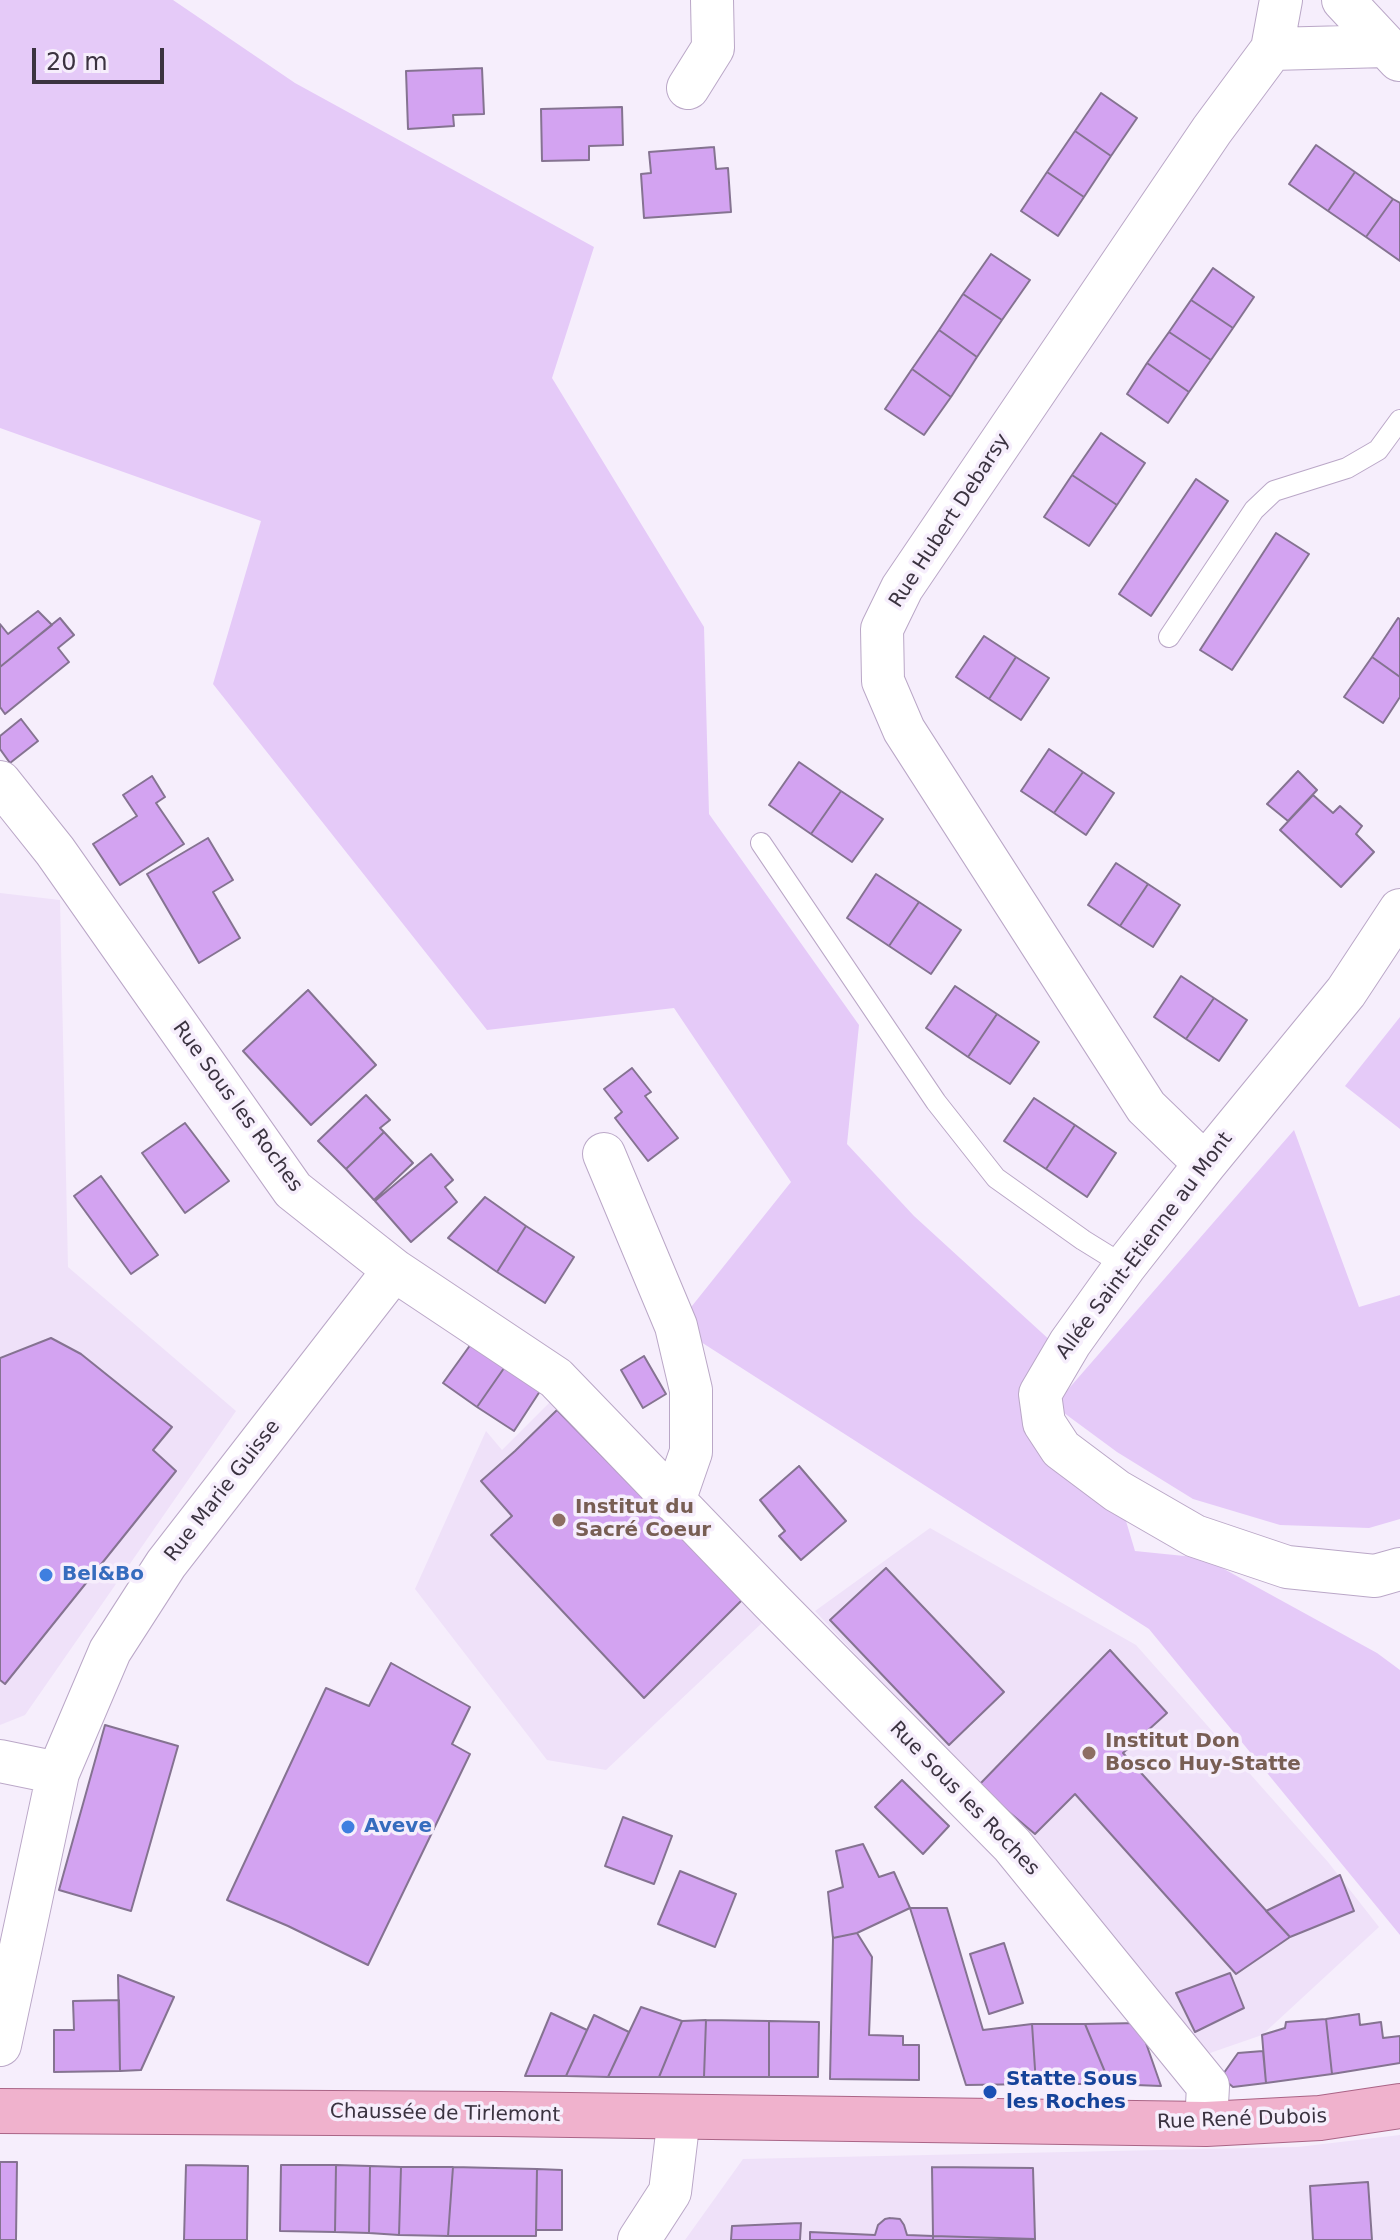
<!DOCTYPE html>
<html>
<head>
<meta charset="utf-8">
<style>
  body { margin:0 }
  #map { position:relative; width:1400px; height:2240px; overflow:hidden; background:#f6eefc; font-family:"DejaVu Sans",sans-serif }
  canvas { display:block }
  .scale { position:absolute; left:32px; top:48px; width:132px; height:36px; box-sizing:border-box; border:4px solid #3b3340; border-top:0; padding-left:10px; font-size:24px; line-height:28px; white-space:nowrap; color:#3b3340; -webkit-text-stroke:6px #f6eefc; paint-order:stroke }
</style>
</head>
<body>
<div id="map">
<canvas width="1400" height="2240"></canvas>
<div class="scale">20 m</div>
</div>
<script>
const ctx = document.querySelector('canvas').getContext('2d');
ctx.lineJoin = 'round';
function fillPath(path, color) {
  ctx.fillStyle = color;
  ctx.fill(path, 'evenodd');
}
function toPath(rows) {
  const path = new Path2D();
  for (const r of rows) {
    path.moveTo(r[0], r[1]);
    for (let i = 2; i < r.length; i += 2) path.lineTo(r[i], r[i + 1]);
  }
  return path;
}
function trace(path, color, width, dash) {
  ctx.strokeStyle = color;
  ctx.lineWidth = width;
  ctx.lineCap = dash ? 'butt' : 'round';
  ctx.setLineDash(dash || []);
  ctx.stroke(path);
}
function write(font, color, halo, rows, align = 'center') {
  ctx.font = font + ' "DejaVu Sans",sans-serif';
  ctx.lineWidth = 7;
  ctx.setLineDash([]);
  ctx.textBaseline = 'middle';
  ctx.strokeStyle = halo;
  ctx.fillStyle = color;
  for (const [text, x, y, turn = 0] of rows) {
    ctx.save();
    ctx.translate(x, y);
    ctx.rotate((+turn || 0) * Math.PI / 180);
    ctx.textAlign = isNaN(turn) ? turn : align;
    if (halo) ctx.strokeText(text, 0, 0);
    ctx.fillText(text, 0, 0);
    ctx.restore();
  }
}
fillPath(toPath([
  [0,893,60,900,68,1267,236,1411,25,1715,0,1725],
  [559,1393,763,1622,606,1770,547,1760,415,1589,486,1431,502,1450],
  [930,1528,1136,1645,1328,1862,1379,1927,1262,2035,1210,2053,1184,2030,1058,1872,815,1611],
  [1400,2135,1400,2240,685,2240,743,2159,1298,2147]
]), '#efe1f9');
fillPath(toPath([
  [0,0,173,0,295,83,594,247,552,378,704,627,709,814,859,1025,847,1144,914,1216,1053,1343,1040,1394,1117,1491,1135,1551,1204,1558,1377,1653,1400,1670,1400,1935,1149,1629,676,1326,791,1182,674,1008,487,1030,213,684,261,521,0,428],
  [1400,1017,1400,1129,1345,1086],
  [1294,1130,1359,1307,1400,1295,1400,1519,1369,1528,1280,1525,1193,1499,1117,1452,1060,1410,1064,1394]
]), '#e5caf8');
const building = toPath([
  [482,68,484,114,453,115,454,126,408,129,406,71,482,68],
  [1101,93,1137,118,1111,156,1075,131,1101,93],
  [622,107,623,145,589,146,589,160,542,161,541,109,622,107],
  [1075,131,1111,156,1084,197,1047,172,1075,131],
  [1316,145,1355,172,1328,211,1289,184,1316,145],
  [714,147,716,169,728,168,731,212,644,218,641,174,651,173,649,152,714,147],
  [1047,172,1084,197,1058,236,1021,211,1047,172],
  [1355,172,1393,199,1366,237,1328,211,1355,172],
  [1393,199,1400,203,1400,261,1366,237,1393,199],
  [991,254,1030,280,1002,320,963,294,991,254],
  [1213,268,1254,297,1233,328,1191,300,1213,268],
  [963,294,1002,320,977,357,939,330,963,294],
  [1191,300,1233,328,1211,360,1169,332,1191,300],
  [939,330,977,357,951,397,912,369,939,330],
  [1169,332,1211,360,1189,392,1147,363,1169,332],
  [1147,363,1189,392,1168,423,1127,394,1147,363],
  [912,369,951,397,924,435,885,409,912,369],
  [1101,433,1145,463,1117,505,1072,475,1101,433],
  [1072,475,1117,505,1089,546,1044,517,1072,475],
  [1196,479,1228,501,1151,616,1119,594,1196,479],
  [1276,533,1309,554,1232,670,1200,650,1276,533],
  [38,611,52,625,0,667,0,624,8,634,38,611],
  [60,618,74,635,58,648,69,662,5,714,0,707,0,667,60,618],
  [1398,618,1400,619,1400,677,1372,657,1398,618],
  [984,636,1016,657,989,699,956,677,984,636],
  [1016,657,1049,678,1021,720,989,699,1016,657],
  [1372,657,1400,677,1400,697,1383,723,1344,697,1372,657],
  [21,719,38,741,10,763,0,749,0,736,21,719],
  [1049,749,1083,772,1054,813,1021,791,1049,749],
  [799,762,841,791,811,834,769,805,799,762],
  [1298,771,1317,790,1288,821,1267,804,1298,771],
  [1083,772,1114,793,1086,835,1054,813,1083,772],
  [152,776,165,797,156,803,184,844,120,885,93,844,137,816,123,795,152,776],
  [841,791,883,819,852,862,811,834,841,791],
  [1313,795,1333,813,1340,806,1362,826,1356,834,1374,852,1341,887,1280,830,1313,795],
  [208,838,233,880,213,892,240,938,199,963,147,874,208,838],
  [1116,863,1148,884,1120,926,1088,905,1116,863],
  [876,874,919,902,889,946,847,918,876,874],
  [1148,884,1180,905,1153,947,1120,926,1148,884],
  [919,902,961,930,931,974,889,946,919,902],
  [1181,976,1214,998,1186,1039,1154,1017,1181,976],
  [955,986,997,1014,968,1057,926,1028,955,986],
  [308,990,376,1065,311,1125,243,1051,308,990],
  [1214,998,1247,1020,1219,1061,1186,1039,1214,998],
  [997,1014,1039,1042,1010,1084,968,1057,997,1014],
  [632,1068,651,1092,645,1096,678,1138,648,1161,615,1118,622,1112,604,1089,632,1068],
  [366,1095,390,1120,380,1128,384,1132,346,1169,318,1141,366,1095],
  [1034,1098,1075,1125,1046,1169,1004,1141,1034,1098],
  [185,1123,229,1181,185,1213,142,1153,185,1123],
  [1075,1125,1116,1153,1087,1197,1046,1169,1075,1125],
  [384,1132,413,1163,374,1200,346,1169,384,1132],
  [431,1154,453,1180,445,1187,457,1202,411,1242,375,1201,431,1154],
  [101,1176,158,1255,131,1274,74,1196,101,1176],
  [485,1197,526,1226,497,1272,448,1238,485,1197],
  [526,1226,574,1257,545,1303,497,1272,526,1226],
  [476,1337,509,1361,477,1407,443,1383,476,1337],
  [51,1338,81,1354,172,1427,153,1450,176,1471,5,1684,0,1680,0,1358,51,1338],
  [644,1356,666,1394,643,1408,621,1370,644,1356],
  [509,1361,544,1385,514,1431,477,1407,509,1361],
  [557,1410,743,1599,644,1698,491,1535,512,1516,481,1481,515,1451,557,1410],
  [799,1466,846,1521,801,1560,779,1536,785,1531,760,1500,799,1466],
  [886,1568,1004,1692,949,1745,830,1620,886,1568],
  [1110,1650,1167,1713,1123,1753,1290,1937,1236,1974,1075,1794,1035,1834,978,1786,1110,1650],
  [391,1663,470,1707,452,1744,470,1754,368,1965,288,1926,227,1900,326,1688,369,1706,391,1663],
  [105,1725,178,1746,131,1911,59,1890,105,1725],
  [902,1780,949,1826,923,1854,875,1807,902,1780],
  [623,1817,672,1836,654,1884,605,1866,623,1817],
  [863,1844,879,1877,894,1872,910,1908,857,1933,833,1938,828,1892,843,1887,836,1851,863,1844],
  [680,1871,736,1894,715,1947,658,1924,680,1871],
  [1340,1875,1354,1911,1290,1937,1266,1911,1340,1875],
  [910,1908,947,1908,983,2030,1032,2024,1036,2084,966,2085,910,1908],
  [857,1933,872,1957,869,2035,903,2036,903,2045,919,2045,919,2080,830,2079,833,1938,857,1933],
  [1004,1943,1023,2003,989,2014,970,1954,1004,1943],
  [1230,1973,1244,2008,1195,2032,1176,1993,1230,1973],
  [118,1975,174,1997,141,2070,120,2071,118,1975],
  [119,2000,120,2071,54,2072,54,2030,74,2030,73,2001,119,2000],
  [641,2007,682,2021,659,2077,608,2077,641,2007],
  [551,2013,587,2030,566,2076,525,2076,551,2013],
  [1359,2014,1360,2025,1381,2022,1383,2038,1400,2036,1400,2063,1332,2074,1326,2019,1359,2014],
  [594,2015,629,2032,608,2077,566,2076,594,2015],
  [1326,2019,1332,2074,1266,2083,1262,2035,1285,2028,1286,2022,1326,2019],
  [706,2020,769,2021,769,2077,704,2077,706,2020],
  [706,2020,704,2077,659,2077,682,2021,706,2020],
  [769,2021,819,2022,818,2077,769,2077,769,2021],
  [1139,2023,1161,2086,1110,2084,1085,2024,1139,2023],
  [1032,2024,1085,2024,1110,2084,1036,2084,1032,2024],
  [1263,2051,1266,2083,1233,2087,1221,2077,1238,2053,1263,2051],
  [0,2162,17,2162,16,2240,0,2240,0,2162],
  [186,2165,248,2166,247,2240,184,2240,186,2165],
  [281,2165,336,2165,335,2232,280,2231,281,2165],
  [336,2165,370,2166,369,2233,335,2232,336,2165],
  [370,2166,401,2167,399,2235,369,2233,370,2166],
  [401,2167,453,2167,448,2236,399,2235,401,2167],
  [453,2167,537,2169,536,2236,448,2236,453,2167],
  [932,2167,1033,2168,1035,2239,933,2236,932,2167],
  [537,2169,562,2170,562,2230,536,2230,537,2169],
  [1368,2182,1372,2240,1313,2240,1310,2186,1368,2182],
  [890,2218,900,2219,904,2225,907,2235,933,2236,933,2240,810,2240,810,2232,875,2235,878,2225,885,2219,890,2218],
  [801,2223,800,2240,731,2240,732,2226,801,2223],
  [933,2236,1035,2239,1035,2240,933,2240,933,2236]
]);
fillPath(building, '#d3a3f1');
trace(building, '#857391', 2);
const service = toPath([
  [1169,637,1254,510,1274,491,1347,468,1378,450,1400,420],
  [761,843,936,1102,996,1178,1083,1240,1125,1266]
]);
const minor = toPath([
  [1343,0,1399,60],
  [1272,49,1386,46],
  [688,88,713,48,712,0],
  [0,782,55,851,293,1190,394,1270,556,1378,771,1601,1012,1845,1208,2086,1206,2124],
  [1400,910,1346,992,1205,1164,1125,1266,1070,1343,1040,1394,1044,1423,1061,1449,1117,1491,1195,1536,1287,1567,1375,1576,1400,1569],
  [604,1154,676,1326,691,1390,691,1452,674,1501],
  [1205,1164,1146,1107,904,730,883,681,882,629,902,588,1212,130,1272,49,1281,0],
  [0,1761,58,1773],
  [0,2045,58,1773,110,1651,166,1564,394,1270],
  [639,2240,670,2192,679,2117]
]);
const primary = toPath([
  [0,2111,500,2114,1206,2124,1320,2118,1400,2106]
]);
trace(service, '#baa7c7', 22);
trace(minor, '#baa7c7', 44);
trace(primary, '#aa6486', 46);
trace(service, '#fff', 20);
trace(minor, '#fff', 42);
trace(primary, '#f0b2cd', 44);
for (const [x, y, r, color] of [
  [559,1520,8,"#8d6e63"],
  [46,1575,8,"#3f7fe0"],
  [1089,1753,8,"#8d6e63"],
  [348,1827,8,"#3f7fe0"],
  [990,2092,8,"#1a4fb4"]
]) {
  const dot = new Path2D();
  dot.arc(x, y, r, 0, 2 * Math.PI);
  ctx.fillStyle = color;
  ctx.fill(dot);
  trace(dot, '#f6eefc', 3);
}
write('20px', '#3b3340', '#f6eefc', [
  ["Rue Hubert Debarsy",950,521,-57],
  ["Rue Sous les Roches",237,1107,54],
  ["Allée Saint-Etienne au Mont",1145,1246,-53],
  ["Rue Marie Guisse",223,1491,-52],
  ["Rue Sous les Roches",964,1799,46],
  ["Chaussée de Tirlemont",445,2114,1],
  ["Rue René Dubois",1242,2120,-2]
]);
write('bold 20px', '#785e54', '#f6eefc', [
  ["Institut du",575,1508],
  ["Sacré Coeur",575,1531],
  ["Institut Don",1105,1742],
  ["Bosco Huy-Statte",1105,1765]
], 'left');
write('bold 20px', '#366cbe', '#f6eefc', [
  ["Bel&Bo",62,1575],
  ["Aveve",364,1827]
], 'left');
write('bold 20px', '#164399', '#f6eefc', [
  ["Statte Sous",1006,2080],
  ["les Roches",1006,2103]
], 'left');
</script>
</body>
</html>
